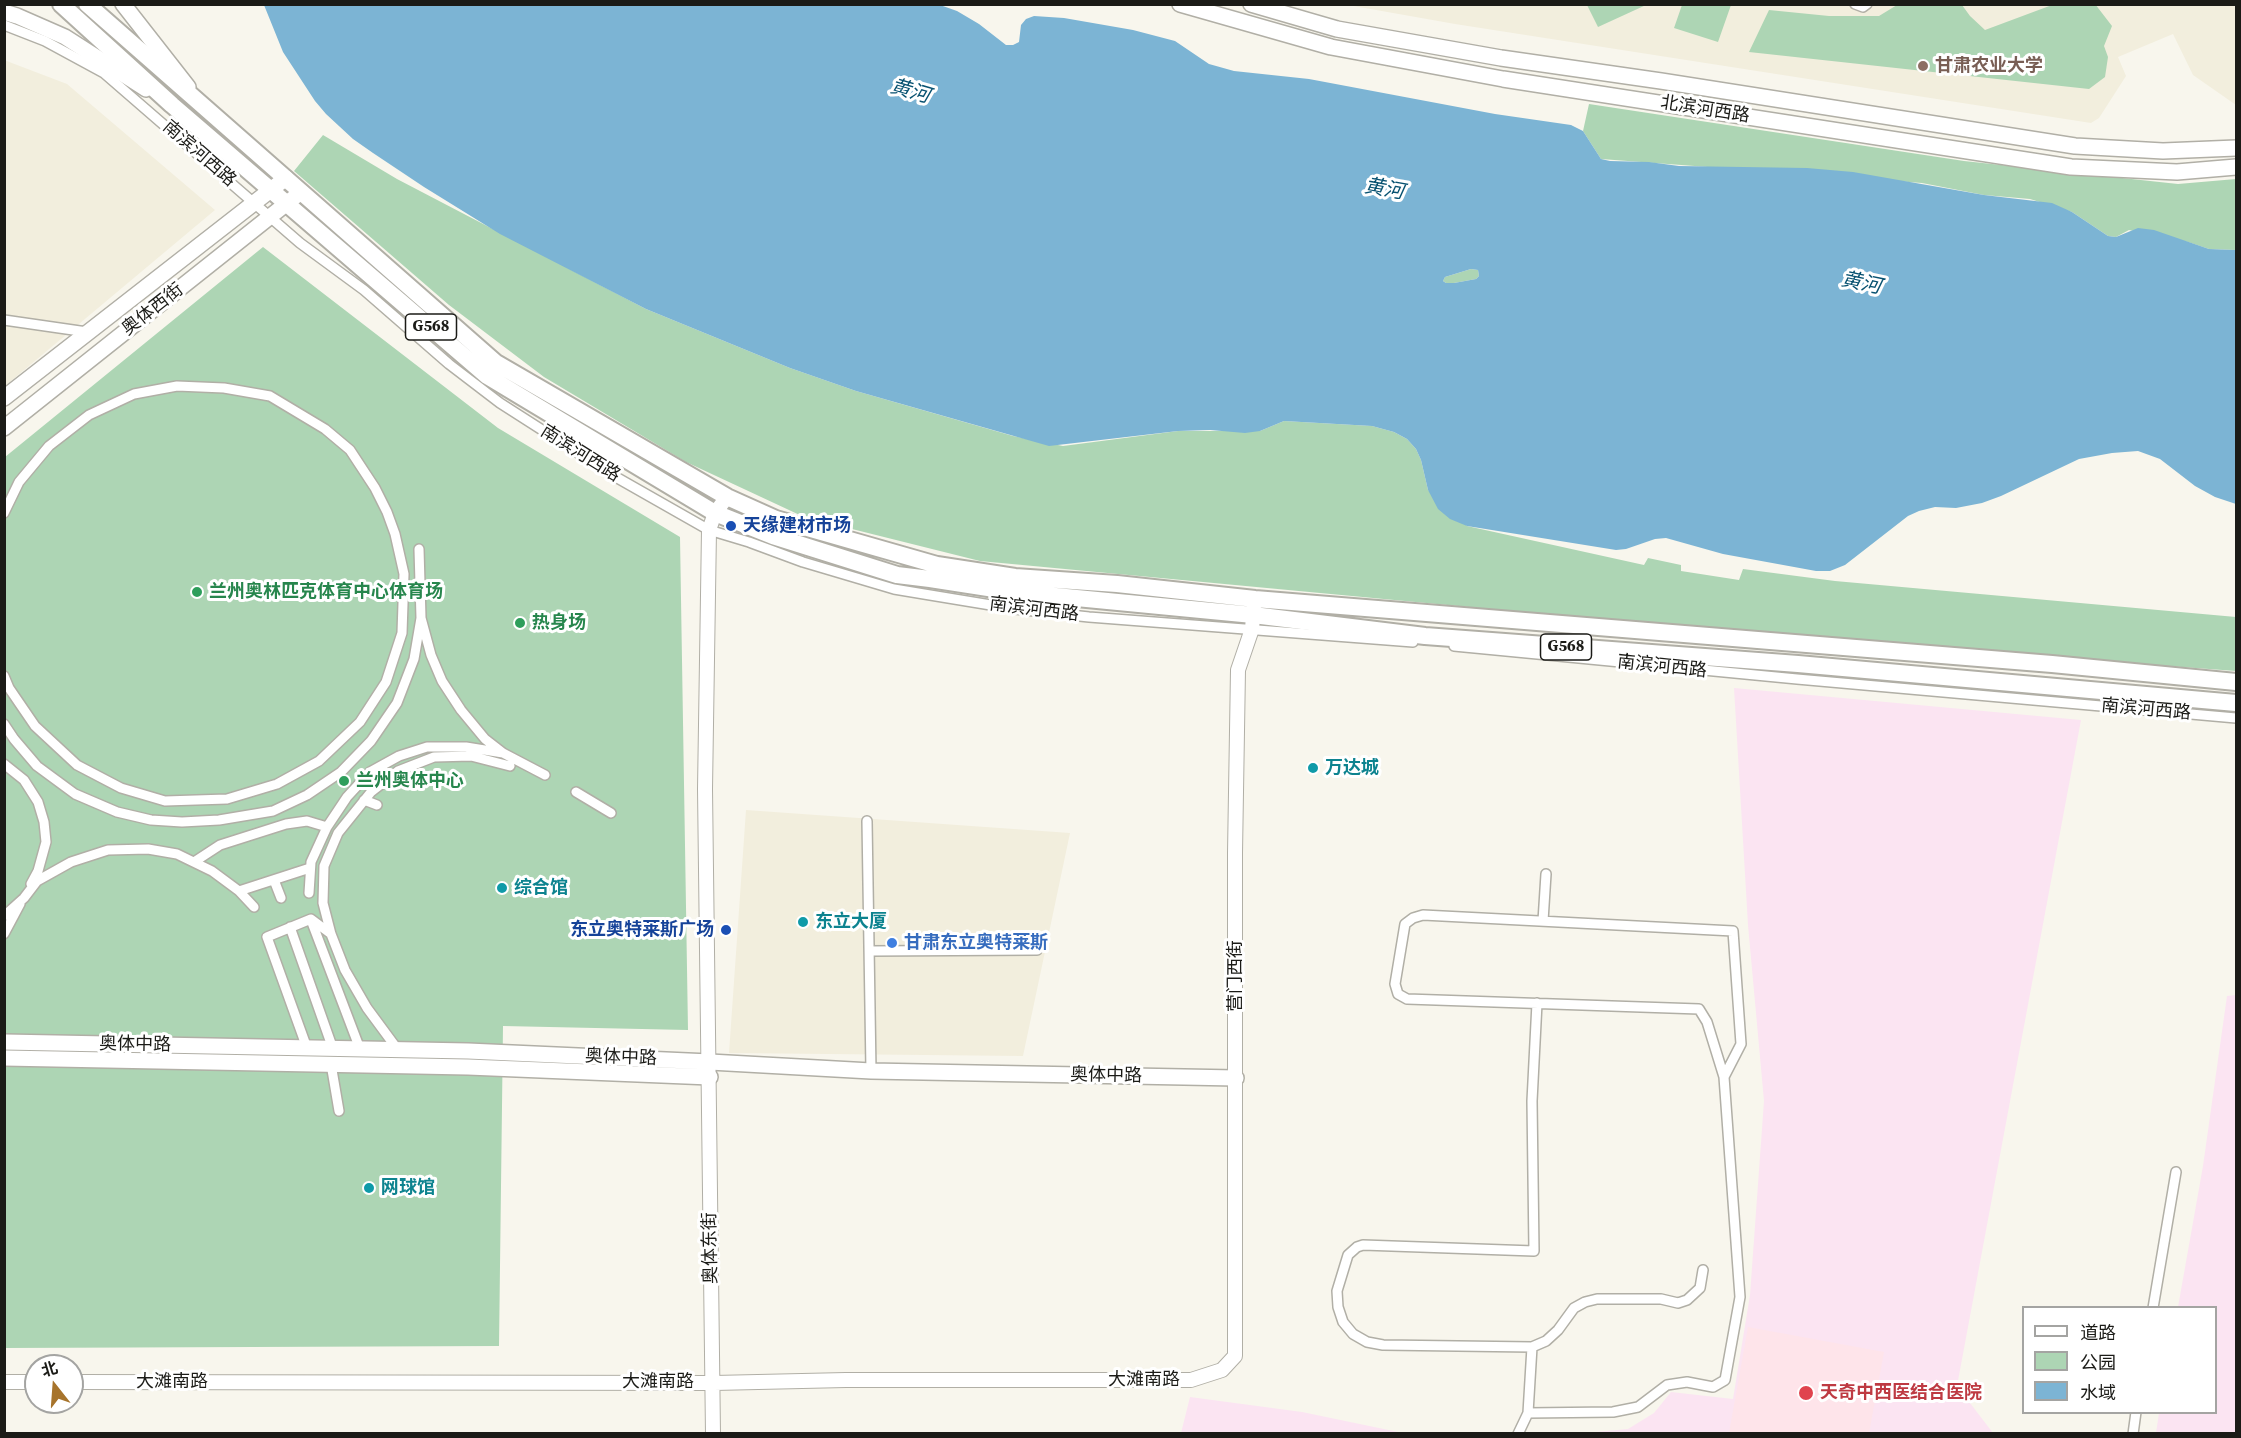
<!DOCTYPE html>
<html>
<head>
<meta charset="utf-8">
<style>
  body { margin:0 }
  #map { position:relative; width:2241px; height:1438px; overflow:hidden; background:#f8f6ed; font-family:"Source Serif 4","Noto Sans SC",serif }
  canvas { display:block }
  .frame { position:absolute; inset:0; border:6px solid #1b1b17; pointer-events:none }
  .legend { position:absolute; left:2022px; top:1306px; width:195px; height:108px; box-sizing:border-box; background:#fff; border:2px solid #a4a4a2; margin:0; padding:8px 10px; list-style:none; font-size:18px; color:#1b1b17 }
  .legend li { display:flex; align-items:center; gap:12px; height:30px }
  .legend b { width:30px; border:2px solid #a4a4a2 }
  .north { position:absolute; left:24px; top:1354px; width:60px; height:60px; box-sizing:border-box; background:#fff; border:2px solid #a4a4a2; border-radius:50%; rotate:343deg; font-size:16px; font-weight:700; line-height:24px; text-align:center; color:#1b1b17 }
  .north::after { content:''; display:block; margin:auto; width:21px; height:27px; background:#a7742c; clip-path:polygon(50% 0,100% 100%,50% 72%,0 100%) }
</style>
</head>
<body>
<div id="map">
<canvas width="2241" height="1438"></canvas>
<div class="frame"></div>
<ul class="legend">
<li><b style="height:8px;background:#fff"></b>道路</li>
<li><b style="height:16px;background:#add5b4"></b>公园</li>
<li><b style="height:16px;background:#7cb4d4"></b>水域</li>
</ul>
<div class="north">北</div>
</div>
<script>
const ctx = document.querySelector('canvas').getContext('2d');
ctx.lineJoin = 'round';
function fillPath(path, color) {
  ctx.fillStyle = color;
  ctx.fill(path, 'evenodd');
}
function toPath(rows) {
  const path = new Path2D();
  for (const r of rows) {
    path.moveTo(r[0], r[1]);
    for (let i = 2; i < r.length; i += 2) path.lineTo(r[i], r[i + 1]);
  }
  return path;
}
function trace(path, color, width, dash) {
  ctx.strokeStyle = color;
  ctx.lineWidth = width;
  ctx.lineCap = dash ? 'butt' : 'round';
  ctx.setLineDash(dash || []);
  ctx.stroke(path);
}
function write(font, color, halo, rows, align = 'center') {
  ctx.font = font + ' "Source Serif 4","Noto Sans SC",serif';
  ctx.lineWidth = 6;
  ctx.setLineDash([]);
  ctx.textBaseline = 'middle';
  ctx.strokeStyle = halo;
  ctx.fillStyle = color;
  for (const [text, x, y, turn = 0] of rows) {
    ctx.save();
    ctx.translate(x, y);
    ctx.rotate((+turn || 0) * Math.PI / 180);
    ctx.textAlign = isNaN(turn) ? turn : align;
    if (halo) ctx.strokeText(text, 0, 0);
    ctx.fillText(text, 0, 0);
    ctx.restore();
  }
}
fillPath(toPath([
  [1348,5,2236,5,2236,105,2193,75,2173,34,2118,57,2126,76,2099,118,2091,123,1455,24],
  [4,60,67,84,215,210,5,386],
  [746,810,1070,833,1023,1056,729,1053]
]), '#f2eedd');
fillPath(toPath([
  [1734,688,2081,720,1957,1386,1993,1433,1574,1434,1628,1429,1654,1413,1671,1392,1733,1399,1750,1295,1764,1101,1748,925],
  [2236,995,2236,1433,2156,1433,2159,1413,2216,1412,2216,1308,2178,1307,2203,1166,2227,996],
  [1190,1397,1302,1412,1403,1433,1181,1433]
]), '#fbe4f2');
fillPath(toPath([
  [1748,1327,1884,1352,1869,1433,1729,1433]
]), '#fee4ea');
fillPath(toPath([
  [2095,4,2112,26,2104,46,2108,57,2105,77,2089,89,1749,52,1769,10,1829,16,1879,16,1897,5,1962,5,1970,16,1985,30,2052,5],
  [1587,5,1646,5,1598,27],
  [1682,5,1731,5,1718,42,1674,28],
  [1589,104,1964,161,2178,184,2236,179,2236,250,2209,249,2188,242,2129,230,2116,237,2108,236,2072,212,2030,199,1984,195,1922,183,1601,159,1583,131],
  [323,135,397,179,646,309,790,368,856,391,1013,436,1063,446,1178,431,1260,431,1284,421,1372,426,1394,432,1407,439,1416,449,1421,460,1428,490,1467,526,1644,565,1648,558,1681,565,1681,571,1739,580,1743,569,1835,581,2236,617,2236,671,1830,641,980,561,804,517,686,462,544,377,449,305,294,171],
  [263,247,498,428,680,537,688,1030,503,1026,499,1346,5,1348,5,457],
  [1471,269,1478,270,1479,276,1476,279,1454,283,1446,283,1443,281,1445,277]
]), '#add5b4');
fillPath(toPath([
  [264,5,940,5,957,11,979,24,1006,45,1013,45,1019,42,1021,25,1026,19,1034,16,1064,18,1133,30,1175,41,1209,64,1234,71,1309,79,1495,114,1571,125,1583,131,1601,159,1610,161,1649,162,1679,166,1807,168,1853,172,1984,195,2052,203,2072,212,2108,236,2116,237,2138,228,2154,230,2209,249,2236,250,2236,504,2215,497,2195,486,2160,459,2138,451,2112,453,2079,459,2001,496,1982,503,1956,508,1935,507,1919,511,1908,516,1845,565,1830,571,1816,571,1723,554,1666,538,1655,539,1626,549,1616,550,1467,526,1450,519,1438,509,1428,490,1421,460,1416,449,1407,439,1394,432,1372,426,1284,421,1260,431,1245,433,1210,430,1178,431,1049,446,856,391,790,368,646,309,500,234,424,187,373,153,353,139,326,114,315,101,283,52],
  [1471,269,1478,270,1479,276,1476,279,1454,283,1446,283,1443,281,1445,277]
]), '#7cb4d4');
const street = toPath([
  [1855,4,1863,7,1867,4],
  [4,25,45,41,104,73,300,243,364,290,449,364,500,403,614,476,709,530,749,542,803,562,894,589,924,594,1015,609,1089,617,1413,642],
  [4,320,87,332],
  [4,513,19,482,49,446,89,415,134,394,177,386,224,388,270,396,325,429,350,450,375,488,387,512,395,534,404,574,402,633,386,682,360,722,319,761,277,784,227,799,165,801,121,788,77,765,35,726,9,688,4,676],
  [419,549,421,618,431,655,442,681,461,710,485,739,503,753,545,775],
  [1454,646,1797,679,2236,718],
  [4,724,14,739,37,766,75,794,117,812,151,820,182,822,219,820,273,811,307,795,341,772,371,741,397,703,414,659,421,618],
  [4,764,24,780,38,802,44,822,46,842,38,871,31,884],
  [576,792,611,813],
  [364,800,377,805],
  [867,821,871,1071],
  [194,862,220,845,286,824,307,821,327,827],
  [274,880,281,898],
  [239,891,310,868],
  [309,893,311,862,327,827,347,797,370,772,399,756,427,747,466,747,503,753],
  [4,916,24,898,37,881,71,862,108,850,148,849,177,854,212,871,239,891,254,907],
  [311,920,360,1049],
  [1543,921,1546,874],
  [290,927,333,1049],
  [4,934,20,904],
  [870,951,1037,950],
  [1537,1003,1532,1101,1534,1251,1363,1245,1357,1247,1348,1255,1337,1291,1338,1307,1343,1322,1353,1334,1367,1342,1383,1345,1532,1347,1546,1341,1558,1330,1574,1308,1585,1302,1597,1299,1661,1299,1678,1303,1687,1300,1700,1288,1703,1270],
  [307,1048,267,937,311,919,331,934],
  [398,1050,367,1008,345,970,331,934,323,903,324,866,338,833,371,792,398,771,434,757,471,756,510,766],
  [331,1064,339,1111],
  [2153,1308,2176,1172],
  [1528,1413,1532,1347],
  [1518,1434,1528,1413,1613,1412,1638,1407,1667,1385,1687,1382,1713,1387,1725,1380,1740,1297,1724,1077,1741,1044,1733,931,1423,915,1413,918,1405,924,1395,984,1398,994,1407,999,1699,1009,1707,1022,1724,1077],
  [2133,1434,2136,1412]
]);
const secondary = toPath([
  [4,1382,36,1382],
  [72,1382,714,1383,846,1380,1191,1380,1222,1370,1235,1356,1235,853,1238,670,1252,629,1254,605],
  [713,1434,705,789,709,530,715,513,727,497]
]);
const primary = toPath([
  [123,4,188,87],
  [1180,4,1331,47,1503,79,2071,167,2177,172,2236,167],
  [1251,4,1337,29,1501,58,1661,81,2075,146,2163,151,2236,148],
  [4,12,17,16,65,37,146,89],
  [4,398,286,178],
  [4,428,301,192],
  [4,1042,468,1051,710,1062,871,1071,1236,1078],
  [4,1058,468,1067,710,1077]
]);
const highway = toPath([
  [61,4,172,105,487,376,715,513,773,536,897,575,930,579,1014,592,1253,615,1425,636,1798,664,2236,703],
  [87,4,496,363,727,497,776,519,937,565,1015,577,1117,584,1255,599,2052,664,2236,682]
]);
trace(street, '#b1afa6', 12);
trace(secondary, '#b1afa6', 16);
trace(primary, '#b1afa6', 18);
trace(highway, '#b1afa6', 20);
trace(street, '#fff', 9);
trace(secondary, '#fff', 14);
trace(primary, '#fff', 15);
trace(highway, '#fff', 16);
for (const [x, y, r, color] of [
  [1923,66,6,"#8d6e63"],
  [731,526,6,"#1a4fb4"],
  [197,592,6,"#2e9e5b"],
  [520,623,6,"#2e9e5b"],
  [1313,768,6,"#0f9aa8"],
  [344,781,6,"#2e9e5b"],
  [502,888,6,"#0f9aa8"],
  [803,922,6,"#0f9aa8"],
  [726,930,6,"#1a4fb4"],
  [892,943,6,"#3f7fe0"],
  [369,1188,6,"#0f9aa8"],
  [1806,1393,8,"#e0444e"]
]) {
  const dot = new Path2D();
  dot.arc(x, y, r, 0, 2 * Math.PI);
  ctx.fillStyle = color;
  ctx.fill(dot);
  trace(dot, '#fff', 2);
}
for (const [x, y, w] of [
  [431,327,51],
  [1566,647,51]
]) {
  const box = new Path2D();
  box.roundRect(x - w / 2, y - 13, w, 26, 4.5);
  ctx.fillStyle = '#fff';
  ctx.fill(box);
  trace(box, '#1b1b17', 1.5);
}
write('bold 16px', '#1b1b17', null, [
  ["G568",431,327],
  ["G568",1566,647]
]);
write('bold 18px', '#785e54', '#fff', [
  ["甘肃农业大学",1935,66]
], 'left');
write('18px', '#1b1b17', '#fff', [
  ["北滨河西路",1705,110,9],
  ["南滨河西路",199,154,41],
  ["奥体西街",153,310,-38],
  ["南滨河西路",580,454,32],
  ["南滨河西路",1034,610,7],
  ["南滨河西路",1662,667,6],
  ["南滨河西路",2146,710,5],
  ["营门西街",1236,976,-90],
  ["奥体中路",135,1045,1],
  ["奥体中路",621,1058,2],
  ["奥体中路",1106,1076,1],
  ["奥体东街",711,1248,-91],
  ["大滩南路",1144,1380],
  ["大滩南路",172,1382],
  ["大滩南路",658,1382]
]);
write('bold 18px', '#164399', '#fff', [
  ["天缘建材市场",743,526],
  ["东立奥特莱斯广场",714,930,"right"]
], 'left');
write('bold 18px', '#27864d', '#fff', [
  ["兰州奥林匹克体育中心体育场",209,592],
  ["热身场",532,623],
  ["兰州奥体中心",356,781]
], 'left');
write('bold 18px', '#0d838f', '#fff', [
  ["万达城",1325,768],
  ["综合馆",514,888],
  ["东立大厦",815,922],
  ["网球馆",381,1188]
], 'left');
write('bold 18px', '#366cbe', '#fff', [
  ["甘肃东立奥特莱斯",904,943]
], 'left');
write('bold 18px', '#be3a42', '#fff', [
  ["天奇中西医结合医院",1820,1393]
], 'left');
write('italic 20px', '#085271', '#fff', [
  ["黄河",910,92,16],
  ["黄河",1384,190,10],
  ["黄河",1861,284,12]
]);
</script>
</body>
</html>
